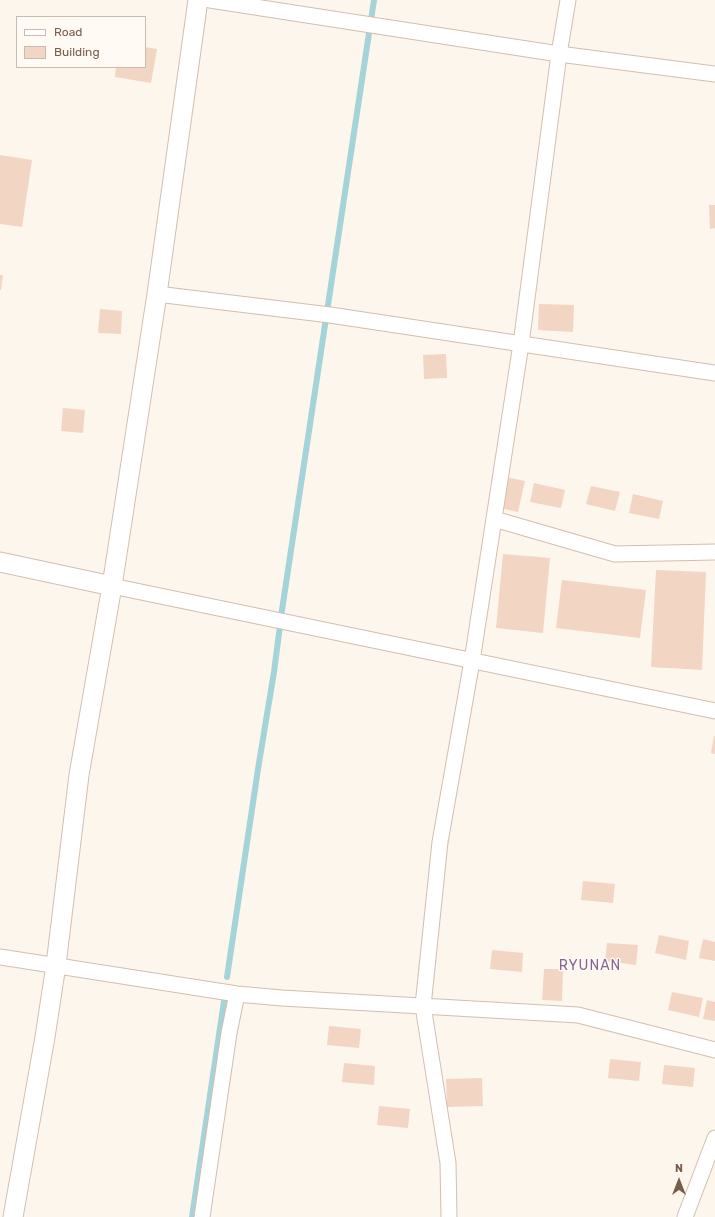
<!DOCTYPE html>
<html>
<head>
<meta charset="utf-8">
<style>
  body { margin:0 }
  #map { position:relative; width:715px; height:1217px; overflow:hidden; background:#fdf6ec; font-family:Rubik,sans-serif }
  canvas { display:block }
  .legend { position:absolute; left:16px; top:16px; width:130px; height:52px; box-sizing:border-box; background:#fffaf3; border:1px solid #cabbb1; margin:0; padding:5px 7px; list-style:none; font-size:12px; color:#7a5c4d }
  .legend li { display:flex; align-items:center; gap:8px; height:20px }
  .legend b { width:20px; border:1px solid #cabbb1 }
  .north { position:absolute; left:659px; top:1161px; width:40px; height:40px; -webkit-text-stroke:3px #fffaf3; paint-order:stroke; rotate:0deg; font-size:11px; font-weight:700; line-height:16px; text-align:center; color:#7a5c4d }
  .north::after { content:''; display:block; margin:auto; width:14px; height:18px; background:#7a5c4d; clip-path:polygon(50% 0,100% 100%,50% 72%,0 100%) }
</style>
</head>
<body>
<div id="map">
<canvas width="715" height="1217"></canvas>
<ul class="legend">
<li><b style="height:5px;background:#fff"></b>Road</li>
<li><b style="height:11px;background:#f3d5c3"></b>Building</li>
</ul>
<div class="north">N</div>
</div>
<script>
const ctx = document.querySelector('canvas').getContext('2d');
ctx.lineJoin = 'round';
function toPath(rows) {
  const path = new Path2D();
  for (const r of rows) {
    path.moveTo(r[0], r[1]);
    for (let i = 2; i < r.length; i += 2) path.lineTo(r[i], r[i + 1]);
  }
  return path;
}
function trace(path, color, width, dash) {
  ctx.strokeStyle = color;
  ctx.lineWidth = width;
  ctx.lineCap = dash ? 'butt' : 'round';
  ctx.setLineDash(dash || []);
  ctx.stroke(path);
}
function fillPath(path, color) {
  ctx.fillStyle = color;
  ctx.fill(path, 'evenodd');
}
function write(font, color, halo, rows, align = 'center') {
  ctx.font = font + ' Rubik,sans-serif';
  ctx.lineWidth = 3;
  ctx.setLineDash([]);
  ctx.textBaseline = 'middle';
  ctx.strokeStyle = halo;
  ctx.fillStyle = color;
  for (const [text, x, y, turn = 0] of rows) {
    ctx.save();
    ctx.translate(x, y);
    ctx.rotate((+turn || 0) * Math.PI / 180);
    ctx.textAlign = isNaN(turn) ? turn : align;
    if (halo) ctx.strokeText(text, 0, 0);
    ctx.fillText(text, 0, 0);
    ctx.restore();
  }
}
trace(toPath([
  [227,977,258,769,274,672,282,610,374,0],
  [192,1217,224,1001]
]), '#a5d3da', 6);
fillPath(toPath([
  [145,47,157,49,151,83,115,77,116,67,145,67],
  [0,155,32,160,22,227,0,224],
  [709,205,715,205,715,228,710,229],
  [0,275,3,275,1,290,0,290],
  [539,304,574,305,573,332,538,330],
  [100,309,122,311,121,334,98,333],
  [446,354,447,378,424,379,423,355],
  [63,408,85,410,83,433,61,431],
  [506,477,525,481,518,512,500,508],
  [534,483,565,490,561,508,530,502],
  [591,486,620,492,615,511,586,504],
  [633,494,663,501,659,519,629,513],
  [503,554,550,558,543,633,496,628],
  [656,570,706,572,702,670,651,667],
  [562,580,646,590,640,638,556,628],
  [714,736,715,736,715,754,711,753],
  [583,881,615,884,613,903,581,900],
  [659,935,689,941,686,960,655,953],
  [703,939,715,942,715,961,699,958],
  [607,943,638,945,636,965,605,961],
  [492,950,523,953,522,972,490,969],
  [544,969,563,969,562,1001,542,1000],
  [672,992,703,998,699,1017,668,1010],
  [707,1000,715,1002,715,1021,703,1019],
  [329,1026,361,1029,359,1048,327,1045],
  [610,1059,641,1062,639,1081,608,1078],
  [344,1063,375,1066,374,1085,342,1082],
  [664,1065,695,1068,693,1087,662,1084],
  [482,1078,483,1106,447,1107,446,1079],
  [379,1106,410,1109,408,1128,377,1125]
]), '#f3d5c3');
const minor = toPath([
  [210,0,559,54,715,74],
  [157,294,330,315,715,373],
  [494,519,615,554,715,552],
  [112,586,715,711],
  [0,957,237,994,282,998,578,1015,715,1050],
  [202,1217,229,1033,237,994],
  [449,1217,448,1163,423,1006,440,842,472,661,521,344,559,54,568,0],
  [685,1217,715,1138]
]);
const tertiary = toPath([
  [0,562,112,586],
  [13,1217,45,1037,56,965,79,775,112,586,157,294,198,0]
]);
trace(minor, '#d1beb0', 17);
trace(tertiary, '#d1beb0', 21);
trace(minor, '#fff', 15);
trace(tertiary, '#fff', 19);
ctx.letterSpacing = '1px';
write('14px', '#846695', '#fffaf3', [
  ["RYUNAN",590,966]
]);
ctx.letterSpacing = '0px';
</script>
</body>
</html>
